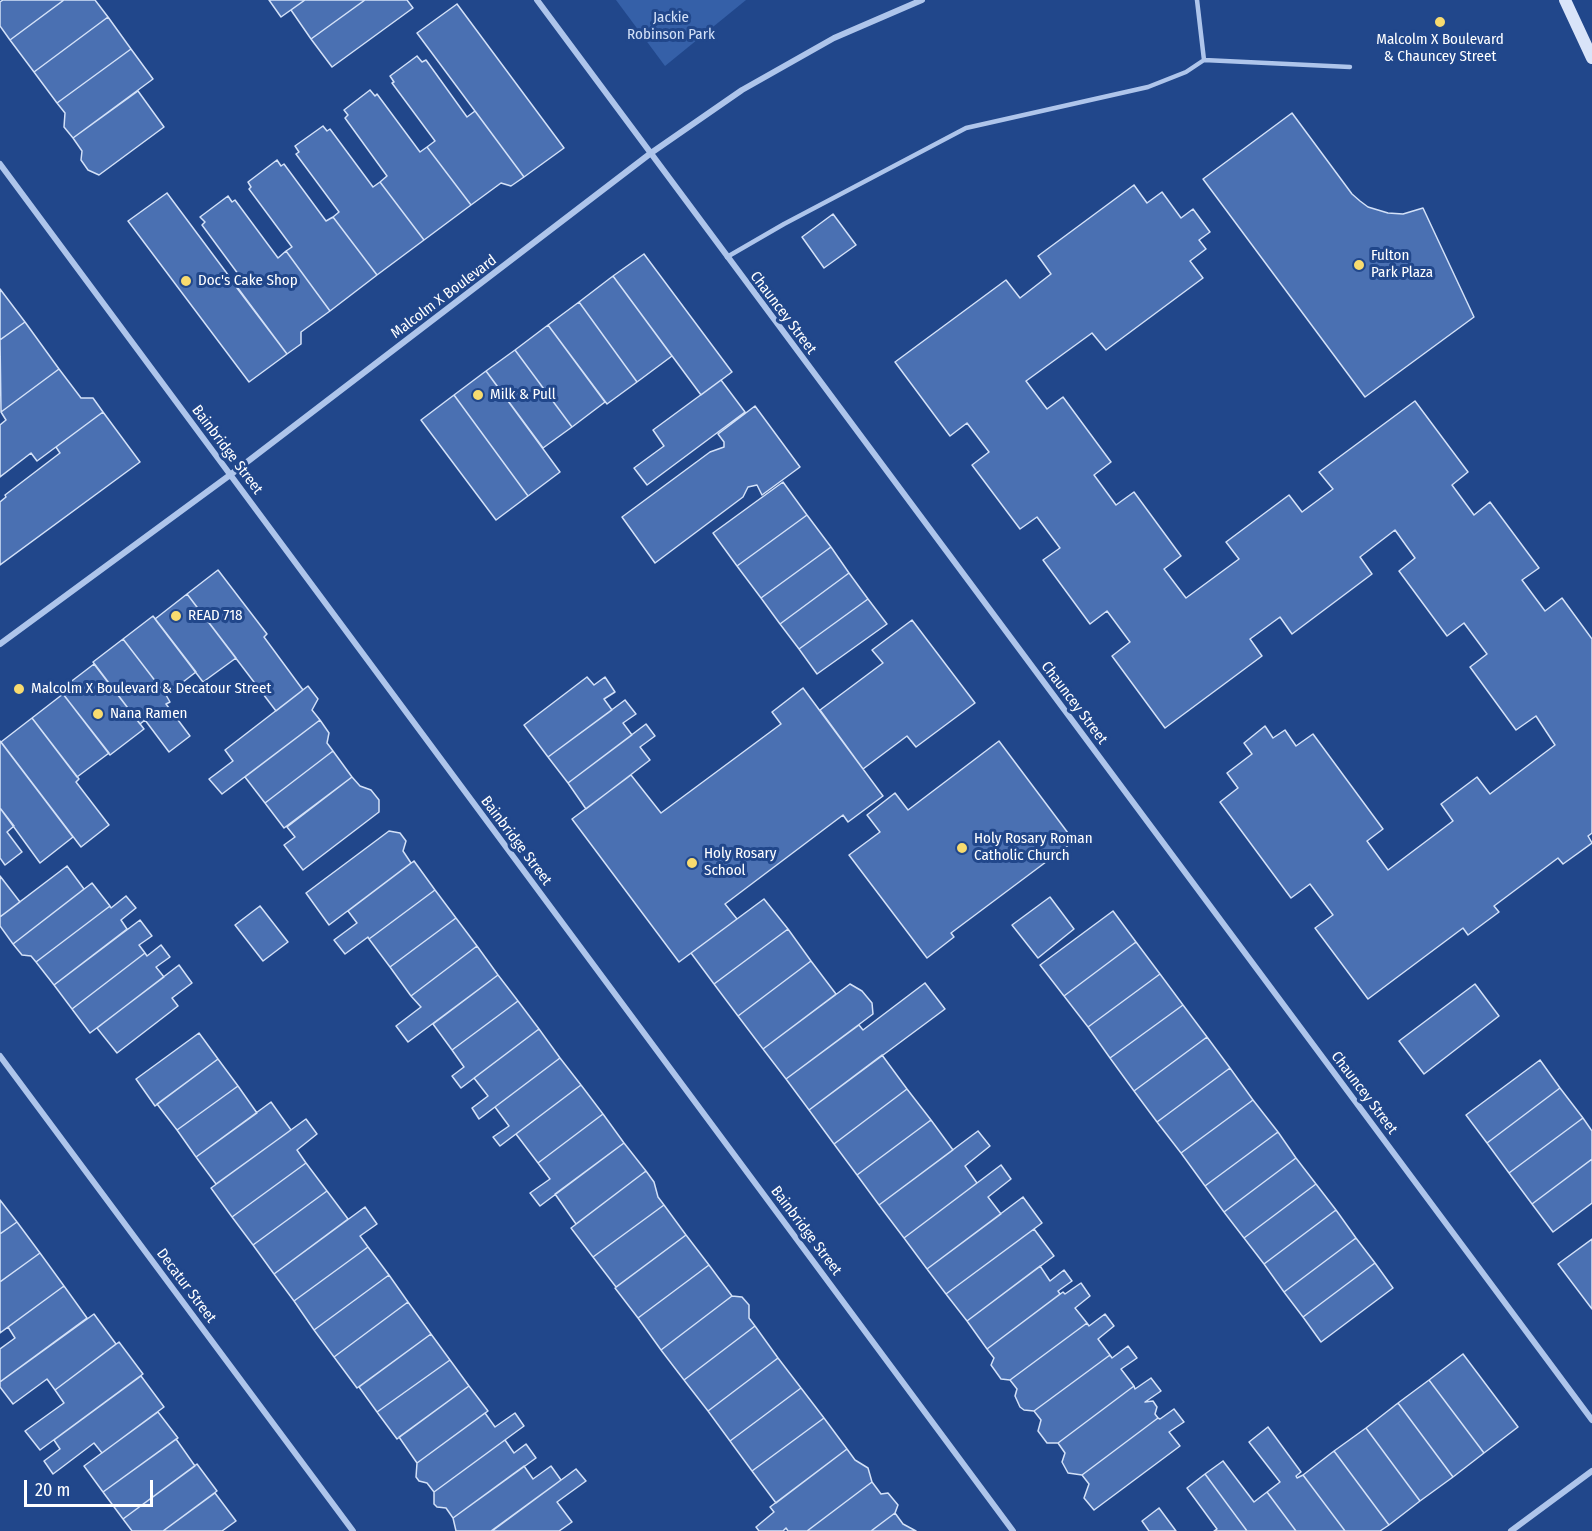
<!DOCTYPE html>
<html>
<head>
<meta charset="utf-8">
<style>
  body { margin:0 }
  #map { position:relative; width:1592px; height:1531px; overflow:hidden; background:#21478b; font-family:"Fira Sans Condensed",sans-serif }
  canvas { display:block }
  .scale { position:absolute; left:24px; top:1480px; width:129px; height:27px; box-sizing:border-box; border:3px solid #fff; border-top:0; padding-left:8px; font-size:18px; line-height:21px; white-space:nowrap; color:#fff; -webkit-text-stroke:4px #21478b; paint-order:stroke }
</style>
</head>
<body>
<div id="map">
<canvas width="1592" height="1531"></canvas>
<div class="scale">20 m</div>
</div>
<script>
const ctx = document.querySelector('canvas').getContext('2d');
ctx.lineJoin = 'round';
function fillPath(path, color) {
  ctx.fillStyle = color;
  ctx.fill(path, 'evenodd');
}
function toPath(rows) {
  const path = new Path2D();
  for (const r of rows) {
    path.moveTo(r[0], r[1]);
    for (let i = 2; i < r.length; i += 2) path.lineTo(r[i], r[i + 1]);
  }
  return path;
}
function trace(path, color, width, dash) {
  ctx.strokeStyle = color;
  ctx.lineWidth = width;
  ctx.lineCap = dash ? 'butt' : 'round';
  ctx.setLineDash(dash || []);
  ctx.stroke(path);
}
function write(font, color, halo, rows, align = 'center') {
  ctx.font = font + ' "Fira Sans Condensed",sans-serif';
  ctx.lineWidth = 6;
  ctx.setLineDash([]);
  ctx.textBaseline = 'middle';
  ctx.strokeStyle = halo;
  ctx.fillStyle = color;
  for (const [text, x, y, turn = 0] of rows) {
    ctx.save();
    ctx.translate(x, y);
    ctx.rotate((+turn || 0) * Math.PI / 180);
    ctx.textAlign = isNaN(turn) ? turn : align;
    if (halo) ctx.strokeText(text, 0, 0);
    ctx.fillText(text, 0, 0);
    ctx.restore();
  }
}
fillPath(toPath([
  [616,0,746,0,665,66]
]), '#3560a8');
const building = toPath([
  [3,0,64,0,10,40,0,26,0,2,3,0],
  [64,0,95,0,108,17,34,72,10,40,64,0],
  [269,0,305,0,281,17,269,0],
  [305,0,365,0,311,39,291,10,305,0],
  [365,0,407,0,413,8,332,67,311,39,365,0],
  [457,4,564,148,524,177,417,33,457,4],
  [108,17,131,49,57,103,34,72,108,17],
  [131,49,153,79,73,138,64,127,65,113,57,103,131,49],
  [417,56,422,62,426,60,467,117,475,111,524,177,511,186,501,183,471,205,427,147,435,141,392,83,394,82,390,76,417,56],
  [370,90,375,96,377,94,420,152,427,147,471,205,424,240,380,182,387,176,345,118,348,115,344,110,370,90],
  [138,91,164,127,99,175,88,170,81,160,82,151,73,138,138,91],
  [1292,113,1352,194,1360,201,1368,207,1388,213,1403,214,1423,208,1474,317,1365,397,1203,179,1292,113],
  [323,126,327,131,330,129,373,187,380,182,424,240,377,275,333,217,339,212,296,154,299,152,295,146,323,126],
  [277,160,281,166,284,164,326,221,333,217,377,275,330,311,286,251,292,247,249,189,251,187,248,182,277,160],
  [1134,185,1147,203,1162,192,1181,218,1193,209,1210,232,1199,240,1206,249,1190,261,1203,278,1106,350,1092,333,1026,381,1047,409,1063,397,1111,462,1094,475,1116,505,1134,492,1181,556,1164,569,1186,598,1239,559,1226,542,1289,495,1302,512,1333,489,1319,472,1415,401,1468,472,1452,485,1474,515,1490,502,1539,568,1522,580,1545,611,1562,598,1592,639,1592,833,1588,836,1592,843,1563,864,1558,858,1494,906,1499,912,1468,935,1463,928,1368,999,1315,928,1333,915,1310,884,1291,898,1220,802,1238,788,1227,773,1252,754,1244,743,1265,726,1273,738,1285,730,1296,746,1313,734,1383,829,1367,841,1388,870,1453,821,1441,804,1477,777,1490,794,1555,745,1536,716,1516,730,1470,667,1487,654,1464,623,1447,636,1399,571,1415,558,1395,530,1360,557,1372,574,1292,634,1280,617,1250,639,1262,656,1165,728,1112,656,1130,642,1107,611,1090,624,1043,560,1060,548,1037,517,1020,529,972,465,989,452,967,423,950,436,895,362,1006,280,1020,298,1051,274,1038,256,1134,185],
  [167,193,287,354,249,382,128,221,167,193],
  [228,196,232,202,235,200,278,258,286,251,330,311,301,332,301,344,287,354,237,288,244,282,202,225,205,222,200,217,228,196],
  [833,214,856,245,824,268,802,237,833,214],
  [644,254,732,372,701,395,613,276,644,254],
  [613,276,672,356,637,382,579,302,613,276],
  [0,289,25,322,0,340,0,289],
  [579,302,637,382,607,404,548,325,579,302],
  [25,322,59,369,1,412,0,340,25,322],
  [548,325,605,402,572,427,515,350,548,325],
  [515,350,572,427,543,448,486,371,515,350],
  [59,369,81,398,93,398,103,412,37,461,31,453,0,477,0,425,6,420,1,412,59,369],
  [486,371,560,472,528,496,454,395,486,371],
  [721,380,745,412,647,485,634,468,664,446,653,430,721,380],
  [454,395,528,496,496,520,421,420,454,395],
  [755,406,800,467,762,495,757,485,748,487,743,497,655,563,622,517,710,452,724,447,724,442,718,434,755,406],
  [103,412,140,462,0,565,0,502,6,497,5,495,60,453,56,447,103,412],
  [783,482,807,515,737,566,713,533,783,482],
  [807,515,831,547,761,598,737,566,807,515],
  [831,547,849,573,780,624,761,598,831,547],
  [218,570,267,634,264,637,303,690,276,711,187,594,218,570],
  [849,573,868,599,799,649,780,624,849,573],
  [187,594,236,658,203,682,155,619,187,594],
  [868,599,887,624,817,674,799,649,868,599],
  [153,616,196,672,166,695,123,639,153,616],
  [912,620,975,703,916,747,907,736,863,769,820,710,883,663,872,650,912,620],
  [123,639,166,695,170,702,166,704,190,736,169,752,145,720,140,724,93,662,123,639],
  [94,664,144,729,110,755,60,690,94,664],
  [587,677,594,685,605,677,615,692,604,699,612,710,548,757,524,725,587,677],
  [308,686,318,699,312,710,320,720,222,794,209,779,233,761,225,750,308,686],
  [803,688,883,796,848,822,843,815,725,904,737,919,679,962,572,819,631,775,661,813,781,724,772,712,803,688],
  [63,694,109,753,77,777,32,718,63,694],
  [625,700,636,714,623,723,632,735,568,783,548,757,625,700],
  [32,718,79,779,76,782,109,825,81,847,1,742,32,718],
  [320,720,329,733,327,743,333,751,265,803,245,777,320,720],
  [646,724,655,736,640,747,650,760,586,809,568,783,646,724],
  [0,741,73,837,40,863,0,808,0,741],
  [999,741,1074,841,951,933,954,937,927,958,849,855,880,832,867,815,895,793,908,810,999,741],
  [333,751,352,777,284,828,265,803,333,751],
  [352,777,360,786,371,790,379,800,379,812,303,870,284,845,295,837,287,827,352,777],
  [0,808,14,826,7,832,22,852,5,865,0,858,0,808],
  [389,831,400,833,406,841,403,851,411,863,329,925,306,893,389,831],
  [414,861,435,890,369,939,368,937,345,954,334,940,357,923,348,911,414,861],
  [67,866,84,889,13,944,0,926,0,917,67,866],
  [0,876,20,902,0,917,0,876],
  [92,883,110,906,36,962,31,956,22,955,13,944,92,883],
  [435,890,456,918,390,967,369,939,435,890],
  [126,896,136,908,121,920,127,929,54,985,36,962,110,906,111,908,126,896],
  [1050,897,1074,929,1038,958,1012,925,1050,897],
  [764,899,788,929,714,984,691,953,764,899],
  [260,906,288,942,263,961,235,925,260,906],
  [1113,911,1136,942,1064,996,1040,965,1113,911],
  [456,918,477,946,411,996,390,967,456,918],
  [140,920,152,936,139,945,145,953,72,1009,54,985,140,920],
  [788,929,811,961,738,1016,714,984,788,929],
  [1136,942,1160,974,1088,1027,1064,996,1136,942],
  [161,945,170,957,156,967,164,977,90,1033,72,1009,145,953,147,956,161,945],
  [477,946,498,975,408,1042,396,1026,421,1007,411,996,477,946],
  [811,961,836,994,763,1049,738,1016,811,961],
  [179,965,192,983,172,998,178,1006,117,1053,97,1028,179,965],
  [1160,974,1183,1005,1110,1058,1088,1027,1160,974],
  [498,975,518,1001,452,1050,433,1024,498,975],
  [925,983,945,1009,809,1110,786,1079,859,1025,863,1030,925,983],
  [850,984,862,991,872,1003,873,1014,786,1079,763,1049,850,984],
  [1475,984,1499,1016,1424,1074,1399,1041,1475,984],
  [518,1001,539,1029,461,1088,452,1076,464,1067,452,1050,518,1001],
  [1183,1005,1207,1037,1134,1091,1110,1058,1183,1005],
  [539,1029,560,1058,479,1119,472,1108,488,1096,474,1078,539,1029],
  [199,1033,218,1059,155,1106,136,1079,199,1033],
  [1207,1037,1230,1068,1157,1122,1134,1091,1207,1037],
  [882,1055,907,1089,834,1144,809,1110,882,1055],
  [560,1058,581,1085,500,1146,493,1137,509,1126,495,1107,560,1058],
  [218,1059,238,1086,177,1130,157,1104,218,1059],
  [1540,1060,1560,1088,1487,1143,1466,1115,1540,1060],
  [1230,1068,1253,1100,1181,1153,1157,1122,1230,1068],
  [581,1085,603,1114,538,1163,516,1134,581,1085],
  [238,1086,257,1113,196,1157,177,1130,238,1086],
  [1560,1088,1583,1118,1509,1173,1487,1143,1560,1088],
  [907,1089,931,1120,857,1175,834,1144,907,1089],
  [1253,1100,1278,1132,1205,1186,1181,1153,1253,1100],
  [271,1102,291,1130,216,1184,196,1157,271,1102],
  [603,1114,624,1143,540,1206,530,1193,550,1179,538,1163,603,1114],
  [1583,1118,1592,1131,1592,1159,1532,1204,1509,1173,1583,1118],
  [306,1119,317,1134,297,1150,306,1163,232,1217,211,1188,306,1119],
  [931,1120,953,1150,879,1205,857,1175,931,1120],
  [978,1131,990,1146,965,1166,977,1183,904,1238,879,1205,978,1131],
  [1278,1132,1296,1158,1224,1212,1205,1186,1278,1132],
  [624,1143,646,1171,576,1224,555,1194,624,1143],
  [1296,1158,1316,1184,1244,1238,1224,1212,1296,1158],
  [1592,1159,1592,1203,1553,1232,1532,1204,1592,1159],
  [306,1163,327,1191,253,1245,232,1217,306,1163],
  [1001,1165,1011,1179,988,1197,1001,1214,927,1269,904,1238,1001,1165],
  [646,1171,654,1182,658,1197,664,1205,593,1257,571,1228,646,1171],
  [1316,1184,1336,1210,1264,1264,1244,1238,1316,1184],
  [327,1191,348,1219,274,1274,253,1245,327,1191],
  [1023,1197,1042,1223,946,1294,927,1269,1023,1197],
  [0,1200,17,1222,0,1234,0,1200],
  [664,1205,686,1235,616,1287,593,1257,664,1205],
  [365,1207,377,1224,360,1236,368,1247,294,1301,274,1274,365,1207],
  [1336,1210,1356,1238,1284,1292,1264,1264,1336,1210],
  [17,1222,40,1253,0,1282,0,1234,17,1222],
  [1034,1229,1054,1256,967,1321,946,1294,1034,1229],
  [686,1235,709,1265,638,1318,615,1288,686,1235],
  [1356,1238,1375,1263,1303,1317,1284,1292,1356,1238],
  [1592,1239,1592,1309,1558,1264,1592,1239],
  [368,1247,389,1275,314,1330,294,1301,368,1247],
  [40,1253,64,1286,0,1333,0,1282,40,1253],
  [1375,1263,1393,1288,1321,1342,1303,1317,1375,1263],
  [709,1265,732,1296,661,1350,638,1318,709,1265],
  [1040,1266,1050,1281,1064,1270,1072,1281,1058,1291,1060,1294,987,1349,967,1321,1040,1266],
  [389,1275,408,1302,334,1357,314,1330,389,1275],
  [1081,1283,1090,1296,1075,1308,1087,1323,1010,1380,1001,1379,991,1365,994,1358,987,1349,1063,1292,1065,1294,1081,1283],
  [64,1286,87,1318,0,1382,0,1349,15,1338,8,1327,64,1286],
  [732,1296,742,1297,749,1305,749,1318,755,1326,684,1380,661,1350,732,1296],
  [408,1302,431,1334,357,1388,334,1357,408,1302],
  [94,1314,116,1344,55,1390,47,1379,13,1404,0,1387,0,1382,94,1314],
  [1105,1314,1114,1326,1098,1339,1110,1355,1034,1411,1024,1410,1020,1407,1015,1396,1017,1389,1010,1380,1087,1323,1089,1326,1105,1314],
  [755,1326,778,1358,708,1411,684,1380,755,1326],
  [431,1334,450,1360,377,1412,359,1387,431,1334],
  [119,1342,143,1374,40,1450,25,1431,64,1403,55,1390,119,1342],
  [1128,1346,1137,1358,1121,1369,1134,1386,1058,1443,1047,1443,1038,1431,1041,1420,1034,1411,1110,1355,1112,1358,1128,1346],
  [1463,1354,1518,1427,1484,1453,1429,1380,1463,1354],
  [778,1358,801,1388,730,1441,708,1411,778,1358],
  [450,1360,469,1386,397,1439,377,1412,450,1360],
  [141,1376,164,1407,102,1453,94,1443,53,1474,44,1461,60,1449,54,1440,141,1376],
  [1151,1378,1161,1391,1145,1402,1153,1401,1157,1407,1155,1414,1158,1418,1082,1475,1068,1473,1062,1462,1065,1453,1058,1443,1134,1386,1135,1389,1151,1378],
  [1429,1380,1484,1453,1453,1477,1398,1403,1429,1380],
  [469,1386,488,1411,417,1463,399,1437,469,1386],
  [801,1388,824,1418,752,1471,730,1441,801,1388],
  [1398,1403,1453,1477,1420,1501,1366,1428,1398,1403],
  [1174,1409,1184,1422,1169,1432,1180,1446,1094,1510,1084,1498,1089,1484,1082,1475,1158,1418,1160,1419,1174,1409],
  [158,1412,178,1438,103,1492,84,1466,158,1412],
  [485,1413,495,1427,515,1413,524,1426,434,1492,427,1483,419,1481,416,1477,417,1463,485,1413],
  [824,1418,847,1449,776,1503,752,1471,824,1418],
  [1268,1427,1301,1472,1296,1476,1297,1478,1303,1475,1345,1531,1296,1531,1267,1492,1280,1482,1249,1442,1268,1427],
  [1366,1428,1420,1501,1389,1525,1334,1451,1366,1428],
  [176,1439,195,1466,123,1519,103,1492,176,1439],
  [505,1440,514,1453,526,1444,536,1458,453,1518,446,1508,437,1507,434,1504,434,1492,505,1440],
  [847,1449,855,1460,868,1468,872,1482,807,1531,788,1531,786,1528,783,1531,759,1531,756,1527,774,1512,770,1507,847,1449],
  [1334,1451,1389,1525,1380,1531,1345,1531,1303,1475,1334,1451],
  [1223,1461,1254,1502,1267,1492,1296,1531,1247,1531,1205,1474,1223,1461],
  [197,1464,217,1491,163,1531,132,1531,123,1519,197,1464],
  [524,1466,533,1479,551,1466,561,1480,491,1531,456,1531,453,1518,524,1466],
  [576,1469,586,1481,557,1502,572,1522,559,1531,492,1531,576,1469],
  [1205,1474,1247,1531,1214,1531,1217,1529,1187,1488,1205,1474],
  [872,1482,881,1494,888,1493,898,1505,895,1513,871,1531,807,1531,872,1482],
  [215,1493,236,1521,222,1531,163,1531,215,1493],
  [1159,1508,1176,1531,1149,1531,1142,1521,1159,1508],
  [895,1513,903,1524,916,1531,871,1531,895,1513]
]);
fillPath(building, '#4a70b2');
trace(building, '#d3e1f8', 1.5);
trace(toPath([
  [1197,0,1204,60],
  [727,257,784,224,966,128,1148,87,1186,72,1204,60,1350,67]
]), '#aec5eb', 4.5);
trace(toPath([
  [537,0,1592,1420],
  [0,164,1013,1531],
  [0,644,230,475,651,153,742,90,834,38,922,0],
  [0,1056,353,1531],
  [1511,1531,1592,1471]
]), '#aec5eb', 6);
trace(toPath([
  [1565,0,1592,58]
]), '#d9e4f9', 12);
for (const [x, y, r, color] of [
  [1440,22,6,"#f8db6f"],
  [1359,265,6,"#f8db6f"],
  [186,281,6,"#f8db6f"],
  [478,395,6,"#f8db6f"],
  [176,616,6,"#f8db6f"],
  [19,689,6,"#f8db6f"],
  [98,714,6,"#f8db6f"],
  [962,848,6,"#f8db6f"],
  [692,863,6,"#f8db6f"]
]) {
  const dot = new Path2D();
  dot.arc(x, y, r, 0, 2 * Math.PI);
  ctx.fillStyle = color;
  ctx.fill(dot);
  trace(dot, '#21478b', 2);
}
write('15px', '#d3e1f8', '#21478b', [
  ["Jackie",671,18],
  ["Robinson Park",671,35]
]);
write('15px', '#fff', '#21478b', [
  ["Malcolm X Boulevard",1440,40,"center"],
  ["& Chauncey Street",1440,57,"center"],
  ["Fulton",1371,256],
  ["Park Plaza",1371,273],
  ["Doc's Cake Shop",198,281],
  ["Milk & Pull",490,395],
  ["READ 718",188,616],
  ["Malcolm X Boulevard & Decatour Street",31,689],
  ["Nana Ramen",110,714],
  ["Holy Rosary Roman",974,839],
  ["Catholic Church",974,856],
  ["Holy Rosary",704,854],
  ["School",704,871]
], 'left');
write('15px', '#fff', '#21478b', [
  ["Malcolm X Boulevard",444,297,-37],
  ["Chauncey Street",783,313,53],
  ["Bainbridge Street",227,450,53],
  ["Chauncey Street",1074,703,53],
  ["Bainbridge Street",516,841,53],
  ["Chauncey Street",1364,1093,53],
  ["Bainbridge Street",806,1231,53],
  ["Decatur Street",186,1286,53]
]);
</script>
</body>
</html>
